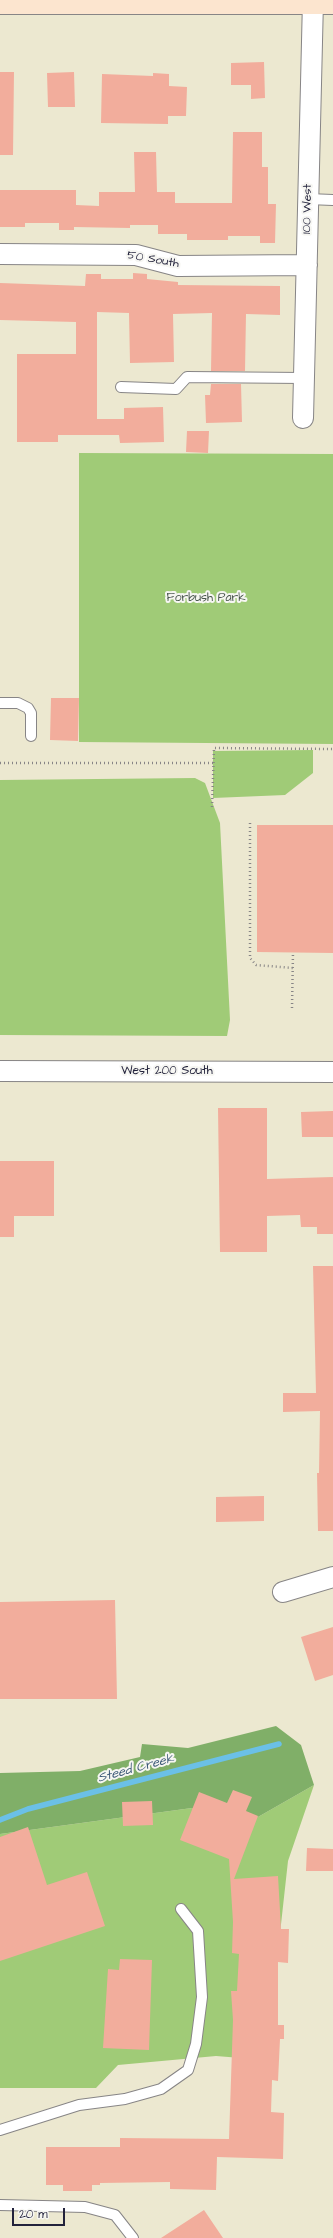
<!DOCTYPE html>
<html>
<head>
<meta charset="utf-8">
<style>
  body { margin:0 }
  #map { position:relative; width:333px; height:2238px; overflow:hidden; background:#ece8d0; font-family:"Architects Daughter",sans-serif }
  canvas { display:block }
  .scale { position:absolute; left:12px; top:2208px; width:53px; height:18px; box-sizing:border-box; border:2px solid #22223b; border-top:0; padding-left:5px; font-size:12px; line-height:14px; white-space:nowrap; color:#22223b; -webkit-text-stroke:3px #f6f6f2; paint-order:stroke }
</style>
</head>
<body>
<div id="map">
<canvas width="333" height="2238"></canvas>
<div class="scale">20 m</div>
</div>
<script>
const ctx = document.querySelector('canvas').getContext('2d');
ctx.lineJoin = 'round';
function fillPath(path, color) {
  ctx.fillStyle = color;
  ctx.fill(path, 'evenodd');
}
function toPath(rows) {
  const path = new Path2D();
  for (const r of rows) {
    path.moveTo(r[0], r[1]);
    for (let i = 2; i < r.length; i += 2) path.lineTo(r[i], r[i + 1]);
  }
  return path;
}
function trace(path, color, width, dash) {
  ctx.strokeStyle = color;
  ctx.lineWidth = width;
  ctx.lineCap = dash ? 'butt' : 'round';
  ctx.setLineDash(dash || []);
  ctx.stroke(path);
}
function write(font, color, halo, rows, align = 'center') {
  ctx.font = font + ' "Architects Daughter",sans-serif';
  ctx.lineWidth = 4;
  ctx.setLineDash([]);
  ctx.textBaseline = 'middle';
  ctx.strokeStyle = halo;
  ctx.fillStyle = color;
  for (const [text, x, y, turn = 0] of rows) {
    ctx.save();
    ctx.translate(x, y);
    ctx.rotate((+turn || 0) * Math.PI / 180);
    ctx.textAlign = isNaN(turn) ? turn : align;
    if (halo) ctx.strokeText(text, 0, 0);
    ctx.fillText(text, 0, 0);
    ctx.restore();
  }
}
fillPath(toPath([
  [79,453,333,454,333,744,79,742],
  [313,750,313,773,285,795,213,798,213,751],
  [195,778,205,783,220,823,230,1020,227,1036,0,1035,0,780],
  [314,1785,288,1861,266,2060,216,2056,118,2065,96,2088,0,2088,0,1834,192,1808,230,1817,258,1817]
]), '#a0cb77');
fillPath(toPath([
  [276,1726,301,1745,314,1785,258,1817,230,1817,192,1808,0,1834,0,1773,80,1771,140,1757,142,1744,188,1748]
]), '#80af68');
trace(toPath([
  [0,1820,28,1809,279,1744]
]), '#6bc0e7', 5.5);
fillPath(toPath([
  [264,62,265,98,251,99,251,85,231,85,231,63],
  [0,72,14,72,13,155,0,155],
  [74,72,75,107,48,107,47,73],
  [153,73,169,74,169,86,187,87,186,116,168,116,168,124,101,123,102,74,153,76],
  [233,132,262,132,262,167,268,167,268,204,276,204,275,243,260,243,260,236,228,236,228,240,187,240,187,234,158,234,158,225,130,225,130,228,74,227,74,230,59,230,59,223,25,223,25,227,0,227,0,190,76,190,76,205,99,206,99,192,135,192,134,152,156,152,157,192,175,192,175,203,232,203],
  [133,273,147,274,147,279,178,282,178,285,280,286,280,315,246,314,245,371,211,371,212,313,173,314,174,362,130,363,129,313,97,312,97,419,124,419,124,408,163,407,164,442,120,443,119,435,58,435,58,442,17,442,17,354,76,354,76,322,0,320,0,283,85,286,86,274,101,274,101,279,133,279],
  [211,384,241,384,242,422,206,423,205,395,210,395],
  [187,431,209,431,208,453,186,452],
  [51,698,79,698,78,741,50,740],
  [257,825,333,825,333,953,257,952],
  [218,1108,267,1108,267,1179,333,1177,333,1234,317,1234,317,1227,301,1227,300,1215,267,1216,267,1252,220,1252],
  [333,1111,333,1137,302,1137,301,1112],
  [0,1161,54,1161,54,1216,14,1216,14,1237,0,1237],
  [313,1266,333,1266,333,1531,318,1531,317,1473,319,1473,320,1411,283,1412,283,1393,316,1393],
  [264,1496,264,1521,216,1522,216,1497],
  [115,1600,117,1699,0,1699,0,1602],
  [333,1627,333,1675,315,1681,301,1637],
  [233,1790,252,1797,246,1811,258,1816,234,1879,278,1876,281,1929,289,1929,288,1963,278,1962,278,2025,284,2025,284,2039,280,2039,278,2081,272,2080,271,2112,284,2113,283,2159,217,2157,216,2190,170,2189,170,2182,100,2183,100,2185,92,2185,92,2191,63,2191,63,2185,46,2185,46,2147,120,2147,120,2138,229,2139,233,2020,231,1991,237,1991,239,1954,232,1953,233,1922,229,1859,180,1840,199,1792,227,1803],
  [152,1801,153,1825,123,1826,122,1802],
  [28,1827,47,1885,87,1872,105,1926,0,1961,0,1837],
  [307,1848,333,1849,333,1871,306,1871],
  [120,1959,152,1960,149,2050,103,2048,108,1969,119,1970],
  [204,2210,223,2238,161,2238]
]), '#f2ad9c');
const lane = toPath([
  [308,199,333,200],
  [121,387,176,389,187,377,304,378],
  [0,703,18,703,28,708,31,713,31,736],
  [0,2130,79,2105,125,2099,161,2089,188,2070,196,2044,202,1997,198,1931,181,1909],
  [0,2205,85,2207,115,2215,133,2238]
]);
const street = toPath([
  [0,254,136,255,178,266,307,265],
  [303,418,313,0],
  [0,1071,333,1072],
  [283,1592,333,1577]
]);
const secondary = toPath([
  [0,3,333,3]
]);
trace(lane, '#878586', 12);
trace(street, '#878586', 22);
trace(secondary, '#878586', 24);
trace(toPath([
  [0,763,213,763],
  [212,807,214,748,333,749],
  [250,823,250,958,256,965,293,968],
  [292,1008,293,952]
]), '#878586', 2.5, [1, 3]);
trace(lane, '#fff', 10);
trace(street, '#fff', 20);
trace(secondary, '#fce5cf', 22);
write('12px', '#22223b', '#f6f6f2', [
  ["100 West",308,209,-89],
  ["50 South",153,260,10],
  ["West 200 South",167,1071]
]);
write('12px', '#48554d', '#f6f6f2', [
  ["Forbush Park",206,598]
]);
write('italic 13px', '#3c5977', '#f6f6f2', [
  ["Steed Creek",136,1769,-15]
]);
</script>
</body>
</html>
